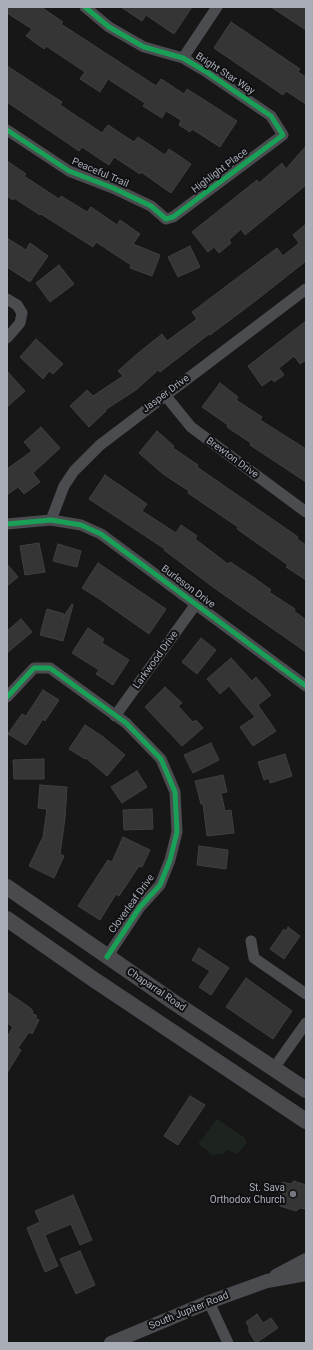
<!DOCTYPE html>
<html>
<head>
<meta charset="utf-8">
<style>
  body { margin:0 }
  #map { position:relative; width:313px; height:1350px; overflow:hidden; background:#171717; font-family:Roboto,sans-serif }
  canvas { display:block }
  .frame { position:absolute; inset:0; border:8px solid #a8adb8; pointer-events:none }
</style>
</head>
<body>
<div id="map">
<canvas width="313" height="1350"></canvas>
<div class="frame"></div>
</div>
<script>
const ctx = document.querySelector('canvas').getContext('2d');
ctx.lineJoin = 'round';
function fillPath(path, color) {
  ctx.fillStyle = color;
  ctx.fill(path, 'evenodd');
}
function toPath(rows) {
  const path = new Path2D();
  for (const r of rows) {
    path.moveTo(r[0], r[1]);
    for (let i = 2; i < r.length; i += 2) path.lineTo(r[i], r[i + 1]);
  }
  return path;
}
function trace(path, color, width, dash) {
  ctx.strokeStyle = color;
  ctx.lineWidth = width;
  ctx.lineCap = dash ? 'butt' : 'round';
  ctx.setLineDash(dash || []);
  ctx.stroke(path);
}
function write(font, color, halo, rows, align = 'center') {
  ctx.font = font + ' Roboto,sans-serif';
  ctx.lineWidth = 4;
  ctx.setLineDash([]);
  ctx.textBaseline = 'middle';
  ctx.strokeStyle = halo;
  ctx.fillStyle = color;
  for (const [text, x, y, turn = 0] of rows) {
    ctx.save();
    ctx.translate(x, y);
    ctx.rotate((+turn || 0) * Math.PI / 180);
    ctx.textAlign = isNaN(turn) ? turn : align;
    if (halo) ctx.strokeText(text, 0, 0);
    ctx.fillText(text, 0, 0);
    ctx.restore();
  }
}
fillPath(toPath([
  [217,1119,245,1138,247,1143,237,1154,227,1150,223,1154,213,1155,198,1144]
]), '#1d241e');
const building = toPath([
  [7,7,41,7,63,22,61,24,156,86,161,79,184,94,187,89,237,121,220,147,192,129,190,132,179,125,181,120,166,111,162,118,143,106,145,103,108,79,100,92,80,79,85,72,46,46,44,49,26,36,32,29,7,13,7,7],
  [121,7,192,7,174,34,146,15,142,21,121,7],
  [271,7,306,7,306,30,271,7],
  [231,22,300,69,298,72,306,77,306,104,286,91,283,95,214,48,231,22],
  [7,66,62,102,60,105,102,133,108,125,134,142,138,137,165,155,169,149,191,164,171,193,141,172,140,174,114,157,109,165,82,147,79,151,7,102,7,66],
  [306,146,306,185,245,235,241,229,229,240,231,243,219,253,214,247,208,252,192,232,257,180,259,183,282,163,286,169,306,146],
  [7,161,26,174,24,176,59,199,61,196,87,212,91,207,117,225,120,220,140,234,133,244,160,255,152,276,130,268,131,265,96,242,93,247,41,214,40,215,14,198,13,200,7,196,7,161],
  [306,224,306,261,254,302,210,335,209,334,160,372,158,370,136,390,105,410,106,411,89,427,70,406,87,390,93,396,123,376,118,371,137,354,162,334,167,341,197,319,192,312,277,248,283,256,299,243,293,235,306,224],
  [7,238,26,250,30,243,48,256,30,282,7,267,7,238],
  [190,246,200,267,178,277,168,257,190,246],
  [59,265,74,284,50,302,36,283,59,265],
  [306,321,306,360,300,364,294,356,279,368,284,375,274,382,272,379,262,386,248,366,306,321],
  [36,339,63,364,53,374,49,371,43,379,20,357,36,339],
  [7,371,25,391,7,407,7,371],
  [220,383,238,397,236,400,262,417,260,420,306,449,306,482,250,445,251,443,227,427,228,425,202,407,220,383],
  [41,427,60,448,33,473,40,482,24,494,18,487,7,495,7,469,32,451,24,442,41,427],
  [157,431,174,446,173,448,198,465,197,467,298,537,297,539,306,545,306,580,286,567,288,565,237,529,238,527,188,493,189,491,163,474,139,453,157,431],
  [105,475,147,504,142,511,176,533,181,525,197,536,195,539,228,564,230,562,256,579,271,590,269,592,295,609,294,611,306,620,306,652,213,587,164,550,165,549,89,499,105,475],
  [39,543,45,572,25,575,20,546,39,543],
  [58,544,81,551,77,567,53,561,58,544],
  [98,563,166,609,149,634,98,598,82,588,98,563],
  [7,564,18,577,7,586,7,564],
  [72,604,73,605,63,641,40,635,47,609,64,614,62,619,72,604],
  [21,619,32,632,7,653,7,631,21,619],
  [88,628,104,639,102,643,129,660,113,685,96,674,99,670,72,653,88,628],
  [201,638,216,650,197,674,182,662,201,638],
  [231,658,252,681,256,677,271,695,258,705,276,731,253,746,240,727,255,717,229,686,220,694,207,679,231,658],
  [165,687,182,703,178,706,193,722,196,720,203,728,182,746,145,707,165,687],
  [43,690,59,700,45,721,43,719,26,745,8,734,22,714,26,716,43,690],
  [85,725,102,736,125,755,107,776,86,758,85,759,69,749,85,725],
  [211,743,219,760,193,773,184,755,211,743],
  [285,754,292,776,270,783,269,778,264,780,258,762,285,754],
  [44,759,44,779,14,779,13,760,44,759],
  [137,771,147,787,122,803,111,787,137,771],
  [223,775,227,792,221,793,225,811,231,810,234,833,207,836,203,804,201,804,195,781,223,775],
  [40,785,67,787,65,818,60,854,64,856,54,878,29,866,43,837,47,809,38,808,40,785],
  [152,809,153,829,124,830,123,810,152,809],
  [123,837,150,850,142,867,139,866,119,896,116,894,100,920,78,906,108,860,112,862,123,837],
  [199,846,228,850,226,869,197,865,199,846],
  [288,927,300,936,284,959,270,949,284,929,286,931,288,927],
  [199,948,229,968,211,995,199,987,210,971,192,960,199,948],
  [246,978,292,1011,273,1039,226,1007,246,978],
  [7,992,29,1007,33,1011,32,1013,37,1016,35,1018,39,1020,32,1034,29,1032,18,1048,21,1050,7,1073,7,1037,13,1027,7,1023,7,992],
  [190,1096,205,1105,178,1145,164,1136,190,1096],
  [294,1181,306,1185,306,1209,300,1208,296,1211,280,1206,281,1198,279,1196,282,1182,291,1184,294,1181],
  [73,1195,92,1240,80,1245,71,1224,45,1235,58,1266,45,1272,27,1228,40,1222,35,1211,73,1195],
  [80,1251,95,1285,76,1294,60,1259,80,1251],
  [257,1314,263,1323,271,1318,278,1328,256,1343,249,1332,249,1327,246,1322,257,1314]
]);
fillPath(building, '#353536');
trace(building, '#3f4043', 1);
trace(toPath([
  [183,58,217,7],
  [7,130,69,171,113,188,151,206,166,219,173,217,283,135,271,116,205,71,183,58,144,47,109,27,85,7],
  [7,299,17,305,22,313,20,323,7,338],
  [165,395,191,427,306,512],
  [51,520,64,486,74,471,100,445,306,289],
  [7,524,51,520,81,525,101,534,306,686],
  [7,697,34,668,50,668,126,723,161,759,175,792,177,832,170,860,160,885,140,907,107,957],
  [115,716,196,604],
  [251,941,254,958,306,994],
  [274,1068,306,1023],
  [209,1302,228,1343]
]), '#4b4c50', 11);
trace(toPath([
  [276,1276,306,1260],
  [111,1343,209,1302,267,1281,306,1274]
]), '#4b4c50', 14);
trace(toPath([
  [7,887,175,1003,306,1090],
  [7,919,93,979,306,1121]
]), '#4a4a4e', 16);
trace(toPath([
  [7,130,69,171,113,188,151,206,166,219,173,217,283,135,271,116,205,71,183,58,144,47,109,27,85,7],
  [7,524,51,520,81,525,101,534,306,686],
  [7,697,34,668,50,668,126,723,161,759,175,792,177,832,170,860,160,885,140,907,107,957]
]), '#1a9f57', 5);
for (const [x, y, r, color] of [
  [293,1194,4,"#757880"]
]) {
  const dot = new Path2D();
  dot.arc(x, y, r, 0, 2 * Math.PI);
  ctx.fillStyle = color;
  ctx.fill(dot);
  trace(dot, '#111113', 1.5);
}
write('10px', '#a8adb8', '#111113', [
  ["Bright Star Way",225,74,33],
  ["Highlight Place",220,171,-37],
  ["Peaceful Trail",100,173,23],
  ["Jasper Drive",166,394,-37],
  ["Brewton Drive",232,458,36],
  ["Burleson Drive",188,587,37],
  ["Larkwood Drive",156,660,-54],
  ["Cloverleaf Drive",132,904,-54],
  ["Chaparral Road",156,990,34],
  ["South Jupiter Road",189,1311,-22]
]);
write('10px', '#a8adb8', '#111113', [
  ["St. Sava",285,1188],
  ["Orthodox Church",285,1200]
], 'right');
</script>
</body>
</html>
